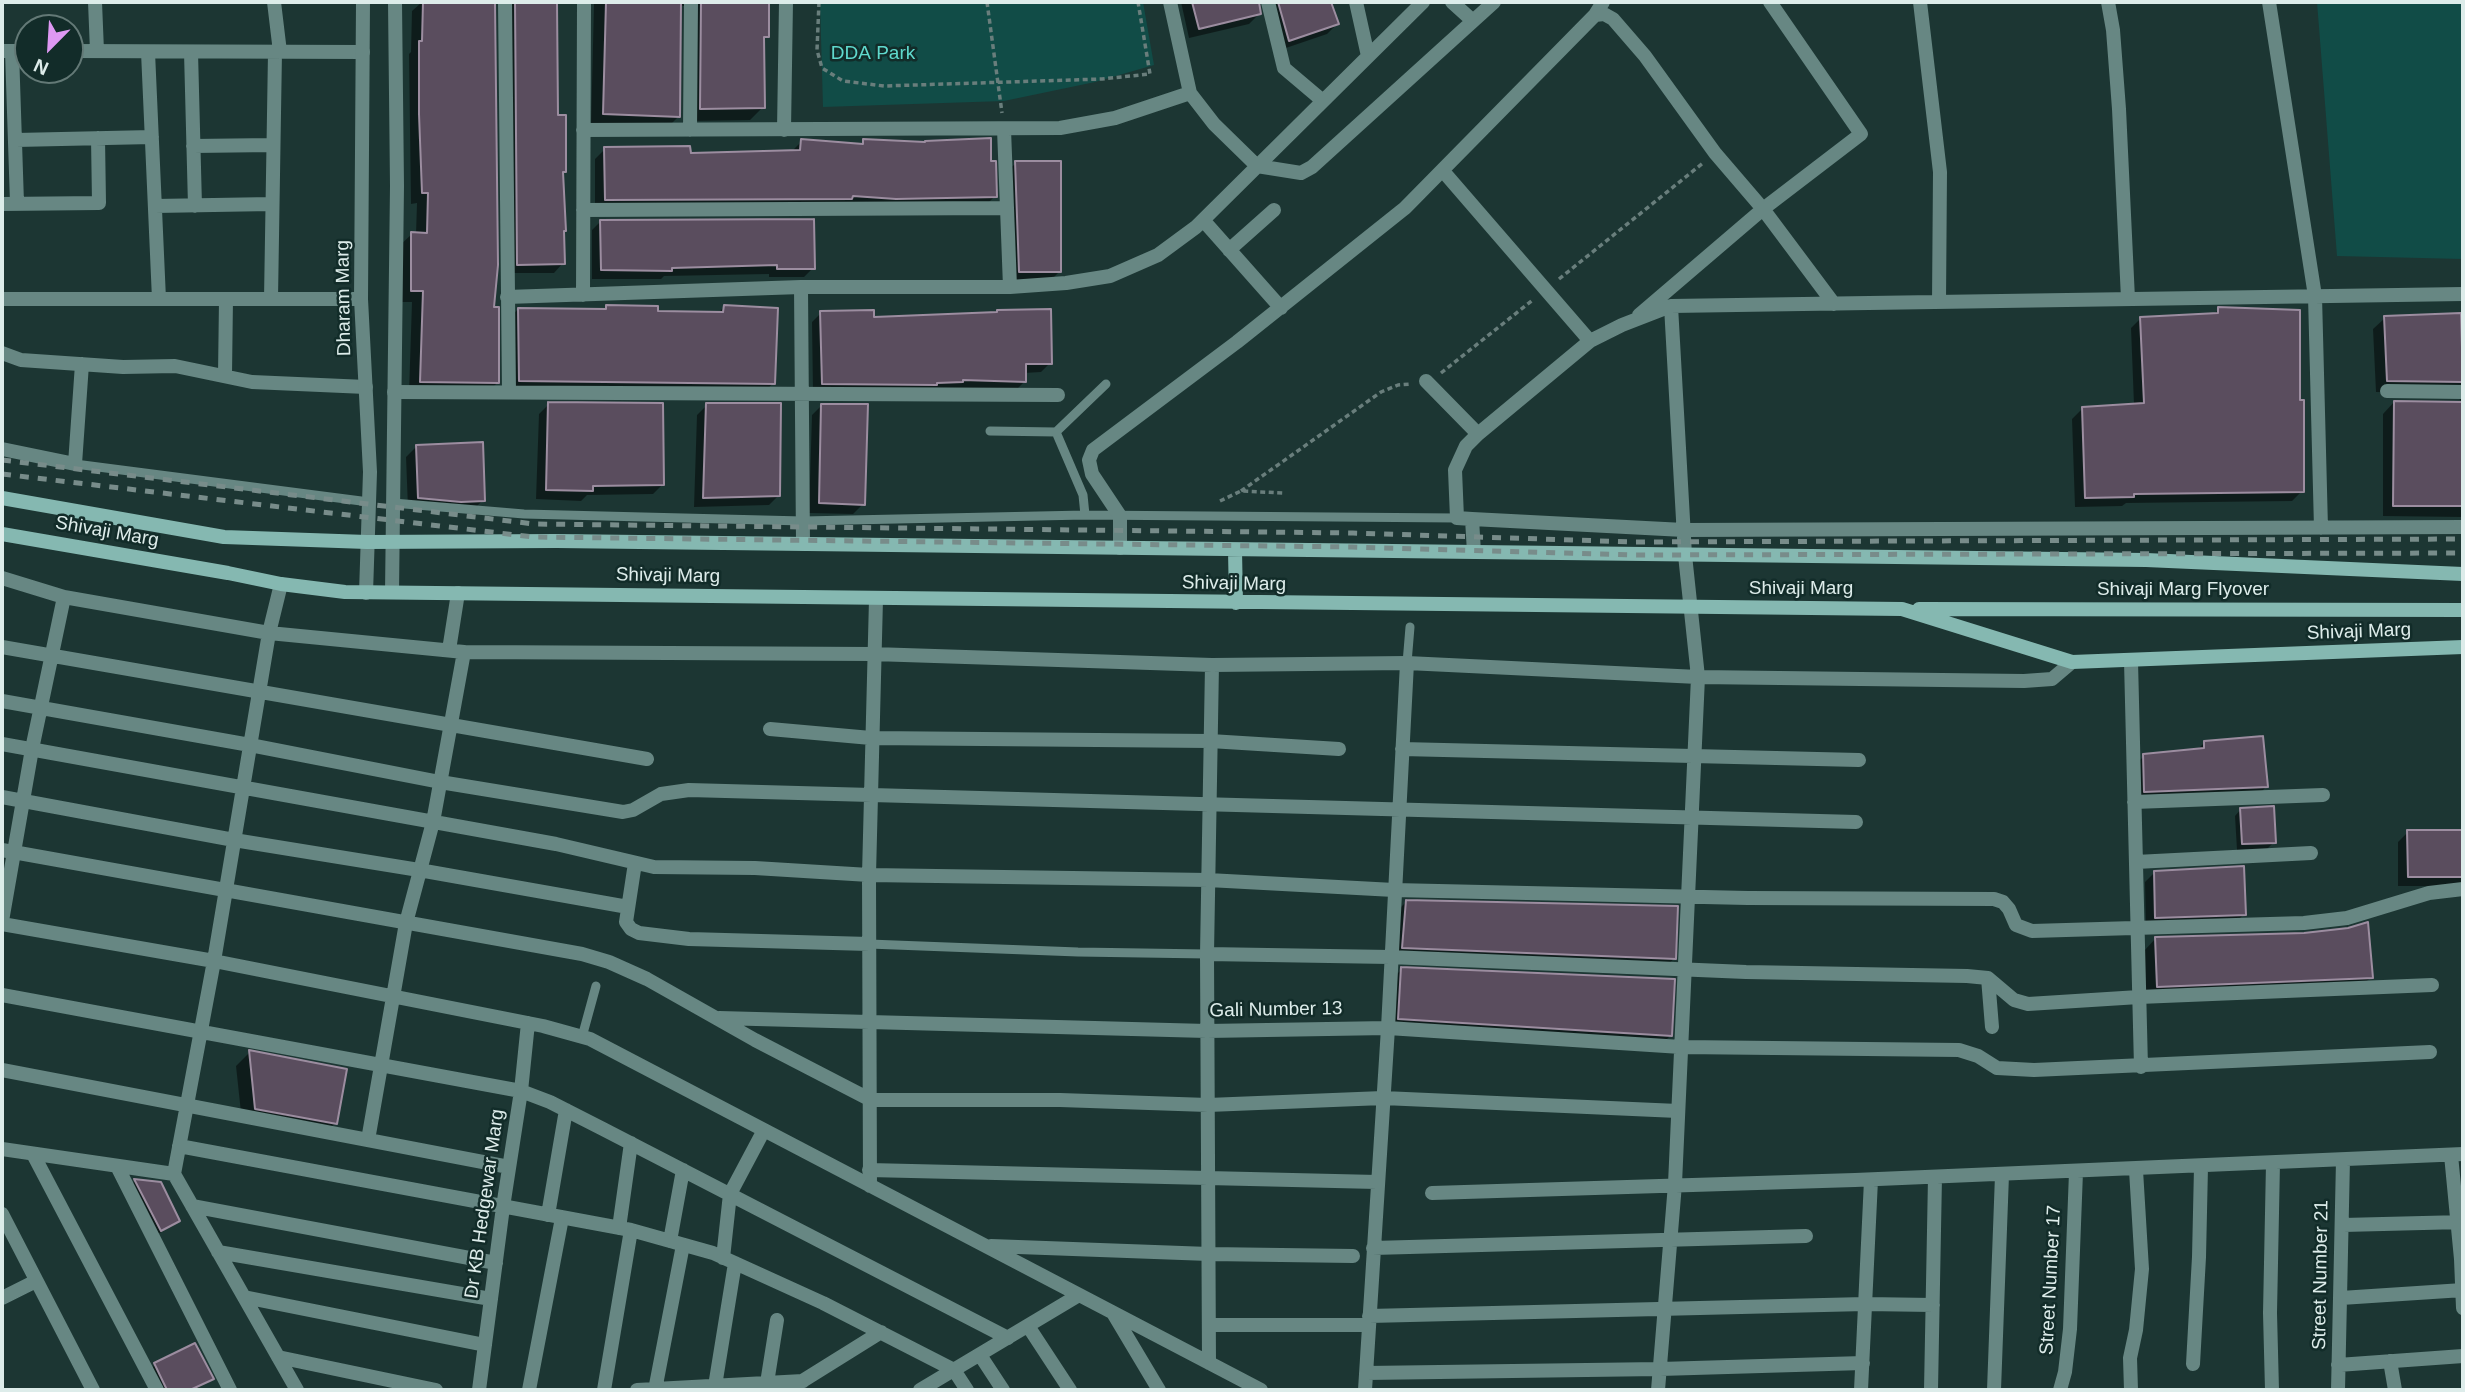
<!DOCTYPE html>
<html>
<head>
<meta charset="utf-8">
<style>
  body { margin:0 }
  #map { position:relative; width:2465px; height:1392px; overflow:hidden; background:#1c3633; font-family:Helvetica,sans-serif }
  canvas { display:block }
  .frame { position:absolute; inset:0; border:4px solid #ddecea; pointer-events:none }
  .north { position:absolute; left:14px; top:14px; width:70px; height:70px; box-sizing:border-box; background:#122c29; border:2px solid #637976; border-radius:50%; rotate:204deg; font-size:19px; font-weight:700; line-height:28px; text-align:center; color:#ddecea }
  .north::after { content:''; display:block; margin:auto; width:24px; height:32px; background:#de98f3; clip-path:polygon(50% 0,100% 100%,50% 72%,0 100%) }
</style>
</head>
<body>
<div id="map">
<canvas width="2465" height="1392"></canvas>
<div class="frame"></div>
<div class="north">N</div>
</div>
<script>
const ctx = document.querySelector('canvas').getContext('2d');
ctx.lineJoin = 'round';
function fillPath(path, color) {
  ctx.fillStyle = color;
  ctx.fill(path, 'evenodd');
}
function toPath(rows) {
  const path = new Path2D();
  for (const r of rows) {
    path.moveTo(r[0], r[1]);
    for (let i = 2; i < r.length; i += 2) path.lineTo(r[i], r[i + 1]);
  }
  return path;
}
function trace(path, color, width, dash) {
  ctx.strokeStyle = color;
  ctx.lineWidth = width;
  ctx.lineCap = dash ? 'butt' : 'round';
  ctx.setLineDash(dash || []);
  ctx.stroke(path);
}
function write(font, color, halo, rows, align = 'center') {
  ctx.font = font + ' Helvetica,sans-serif';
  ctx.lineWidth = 5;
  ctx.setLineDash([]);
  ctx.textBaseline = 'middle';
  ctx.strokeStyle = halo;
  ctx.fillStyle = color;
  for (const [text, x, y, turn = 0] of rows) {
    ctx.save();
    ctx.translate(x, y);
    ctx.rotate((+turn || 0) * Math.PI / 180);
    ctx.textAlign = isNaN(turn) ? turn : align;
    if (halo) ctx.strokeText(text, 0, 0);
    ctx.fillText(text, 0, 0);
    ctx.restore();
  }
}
fillPath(toPath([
  [820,2,1143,2,1154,65,1095,82,1004,101,823,107],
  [2317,2,2463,2,2463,259,2337,256]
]), '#114c47');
fillPath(toPath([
  [422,2,494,2,496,265,492,309,498,382,486,394,409,393,412,302,400,302,400,245,412,234,416,234,417,203,411,204,409,54,411,52,412,11],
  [514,2,555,2,557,116,564,172,562,174,565,231,562,233,563,263,554,273,509,273,505,10],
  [597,2,767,2,767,36,762,41,763,107,750,120,688,121,689,15,684,6,680,5,679,116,666,129,591,126,594,4],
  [1181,2,1329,2,1337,24,1327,34,1280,50,1268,9,1261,2,1258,2,1259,14,1249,24,1189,38],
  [802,141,860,145,864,141,990,162,995,196,985,206,595,210,595,159,605,149,689,155,792,151],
  [1016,163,1059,272,1046,285,1006,285,1002,176],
  [601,221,813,268,804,277,769,277,769,274,664,276,661,279,592,279,592,230],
  [606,307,656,312,718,313,724,307,773,383,762,395,508,392,507,321,518,309,603,311],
  [2219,309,2298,402,2302,491,2292,501,2126,503,2122,506,2075,507,2072,419,2082,409,2134,405,2131,328,2141,318,2213,315],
  [997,312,1050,363,1041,372,1024,373,1024,382,1015,391,813,393,812,322,821,313,872,319,995,314],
  [2463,314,2463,517,2383,516,2383,414,2394,402,2462,403,2457,395,2451,393,2376,392,2373,329,2385,318],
  [549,404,663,484,653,494,587,495,581,501,536,499,539,414],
  [707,405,779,495,769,505,694,507,697,415],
  [822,405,863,504,853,514,809,513,812,415],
  [416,447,483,500,473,510,408,508,406,457],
  [2204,743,2266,787,2257,796,2136,800,2135,765,2144,756,2196,751],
  [2241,809,2274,842,2267,849,2237,850,2235,816],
  [2463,831,2463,886,2398,886,2398,842,2408,832],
  [2155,872,2244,914,2234,924,2146,927,2145,882],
  [1406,902,1674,959,1667,965,1396,954,1400,908],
  [2304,934,2371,977,2359,989,2146,998,2144,951,2155,939],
  [1402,969,1670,1036,1661,1045,1390,1027,1393,978],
  [250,1052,335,1123,322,1137,242,1122,236,1066],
  [135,1181,178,1221,174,1225,156,1235,131,1185],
  [155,1365,212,1379,195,1390,159,1390,148,1371]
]), '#0007');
const building = toPath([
  [423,2,495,2,498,265,494,307,499,307,499,383,420,382,423,291,411,291,411,232,427,233,428,193,422,193,419,114,419,41,422,41,423,2],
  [515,2,557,2,558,115,566,115,566,172,563,172,566,231,564,231,565,264,517,265,515,2],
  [606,2,681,2,680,117,603,114,606,2],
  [701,2,769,2,769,37,764,37,765,108,700,109,701,2],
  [1192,2,1259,2,1261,14,1199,29,1192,2],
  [1278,2,1331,2,1339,24,1289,41,1278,2],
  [991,138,991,161,996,161,997,197,896,199,853,196,852,199,605,200,604,147,690,146,691,153,800,150,801,139,863,144,863,139,925,142,925,141,991,138],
  [1015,161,1061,161,1061,272,1019,272,1015,161],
  [814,219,815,269,777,269,777,265,672,268,672,271,601,270,600,220,814,219],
  [606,305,658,306,658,311,723,312,724,305,778,308,775,384,519,381,518,308,606,309,606,305],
  [2218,307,2300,310,2300,400,2304,400,2304,492,2134,494,2134,497,2085,498,2082,407,2144,403,2140,317,2218,313,2218,307],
  [1051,309,1052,364,1026,364,1026,382,963,380,963,382,937,383,937,385,822,384,820,311,874,310,874,317,997,312,997,310,1051,309],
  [2461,313,2463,382,2387,381,2384,316,2461,313],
  [2394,401,2463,402,2463,506,2393,506,2394,401],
  [548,402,663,403,664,485,593,486,593,491,546,490,548,402],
  [706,403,781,403,780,496,703,498,706,403],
  [821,404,868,404,865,505,819,503,821,404],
  [483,442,485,501,461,502,418,498,416,445,483,442],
  [2263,736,2268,787,2144,792,2143,754,2204,748,2204,741,2263,736],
  [2274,806,2276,843,2242,844,2240,808,2274,806],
  [2407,830,2463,830,2463,877,2408,877,2407,830],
  [2244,866,2246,915,2155,918,2154,871,2244,866],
  [1406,900,1678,906,1676,959,1402,948,1406,900],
  [2368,922,2373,978,2157,987,2155,937,2304,933,2348,928,2368,922],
  [1401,967,1675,979,1672,1036,1398,1019,1401,967],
  [249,1050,347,1069,337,1124,255,1109,249,1050],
  [134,1179,161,1182,180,1221,161,1231,134,1179],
  [195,1343,214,1379,190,1390,167,1390,154,1363,195,1343]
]);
fillPath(building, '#5a4d5e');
trace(building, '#9c8da0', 2);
trace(toPath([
  [819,2,817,50,822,68,843,81,884,86,1102,79,1150,74,1138,2],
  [987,2,1002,113],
  [1559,279,1703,163],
  [1441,373,1534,299],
  [1241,491,1381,392,1398,385,1411,384],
  [1220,501,1241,491,1283,493]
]), '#697e7c', 3.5, [5, 3.5]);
trace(toPath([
  [990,431,1056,432,1083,495,1085,515],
  [1056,432,1106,384],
  [75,464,369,502],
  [393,503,524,514,803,521,1085,515,1457,518],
  [1407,663,1410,627],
  [869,944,1078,952,1207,954],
  [582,1037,596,986]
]), '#678783', 9);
trace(toPath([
  [95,2,97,51],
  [274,2,280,52],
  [505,2,509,392],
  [1170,2,1190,93,1214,124,1257,166,1301,173,1312,167,1494,2],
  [1268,2,1284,68,1323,101],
  [1356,2,1368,56],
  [1452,2,1473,21],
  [1920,2,1940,172,1939,302],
  [2108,2,2113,30,2119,109,2128,299],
  [2269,2,2315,296,2321,528],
  [1595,15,1604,14,1613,19,1645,56,1715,153,1763,209,1834,304],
  [2,51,28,51],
  [12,51,17,203],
  [70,51,363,52],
  [148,52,159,299],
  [191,52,195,206],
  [1004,129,1010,287],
  [583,130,1060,128,1115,118,1190,93],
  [690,130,691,2],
  [784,130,786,2],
  [16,140,152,137],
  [193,146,273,145],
  [1443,171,1590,341],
  [2,204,99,203,98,138],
  [155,206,272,204],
  [583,210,1007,208],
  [1203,220,1281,308],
  [1229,250,1274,210],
  [801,287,803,544],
  [2463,294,1671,306,1622,325,1590,341,1478,434,1466,446,1455,470,1457,518,1472,519,1684,530,2463,527],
  [583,295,584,2],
  [507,297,801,287,1010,287,1066,283,1110,276,1158,255,1196,227,1423,2],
  [2,299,361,299],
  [271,299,275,52],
  [1639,315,1763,209,1861,134,1770,2],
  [2,353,21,360,123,367,175,366,252,382,366,387],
  [225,375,226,299],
  [1426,381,1478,434],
  [2387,391,2463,392],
  [394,392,1058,395],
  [2,449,75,464,82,364],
  [1472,519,1474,552],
  [1120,548,1120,516,1092,474,1089,460,1093,450,1237,342,1405,208,1595,15,1603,2],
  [2,578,64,597,269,633,464,652,873,654,1212,665,1407,663,1698,677,2024,681,2052,679,2072,662],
  [281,584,269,633,214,961,174,1174,297,1390],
  [2,647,647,759],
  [449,650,458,593],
  [2131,661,2141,1067],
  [2,701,250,745,440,782,623,812,633,810,661,794,689,790,1856,822],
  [770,729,871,738,1210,741,1339,749],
  [2,744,556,844,654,867,755,868,869,875,1208,880,1394,890,1748,898,1994,899,2003,902,2009,909,2016,925,2032,931,2304,923,2347,918,2429,893,2463,889],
  [1402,749,1859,760],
  [2,797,234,840,419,870,628,907],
  [2134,802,2323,795],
  [2,850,582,954,609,962,647,979,755,1040,871,1100,1060,1100,1208,1105,1383,1098,1678,1111],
  [2136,862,2311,853],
  [635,863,626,922,631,929,639,933,689,939,869,944],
  [2,921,32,749,64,597],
  [2,924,214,961,543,1026,590,1039,1261,1390],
  [1207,954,1390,957,1746,972,1967,976,1988,978,2014,1000,2028,1004,2139,997,2432,985],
  [1988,978,1992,1027],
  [2,995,521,1091,550,1102,603,1129,1008,1338],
  [719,1018,1207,1031,1388,1028,1681,1047,1959,1050,1978,1056,1997,1068,2034,1070,2430,1052],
  [2,1070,509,1167],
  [368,1140,406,923,433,822,464,652],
  [179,1146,631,1230,713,1253,823,1303,954,1370,967,1390],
  [2,1149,174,1174],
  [33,1154,157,1390],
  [2451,1155,2461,1259,2463,1308],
  [117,1166,230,1390],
  [869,1170,1377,1182],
  [870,1186,869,875,876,599],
  [1432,1193,1855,1180,2463,1154],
  [192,1206,496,1263],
  [2,1214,93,1390],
  [548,1215,566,1110],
  [2343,1225,2463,1222],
  [619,1228,631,1143],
  [670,1241,683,1170],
  [991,1246,1209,1254,1353,1256],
  [1373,1248,1806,1236],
  [218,1252,491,1299],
  [723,1258,730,1194,764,1130],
  [244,1297,485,1345],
  [2,1298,36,1281],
  [2341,1298,2463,1290],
  [1113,1313,1159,1390],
  [1369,1316,1865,1304,1933,1305],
  [1209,1325,1369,1325],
  [1028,1326,1070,1390],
  [980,1355,1003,1390],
  [278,1357,436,1390],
  [2390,1361,2395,1390],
  [1209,1363,1207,954,1212,665],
  [2193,1364,2199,1257,2201,1167],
  [2338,1365,2463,1356],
  [1366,1373,1660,1369,1863,1363],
  [767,1383,777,1320],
  [796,1385,881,1332],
  [715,1386,735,1263],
  [479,1390,503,1207,521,1091,528,1023],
  [529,1390,562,1218],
  [604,1390,631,1230],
  [637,1390,803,1381],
  [655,1390,683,1245],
  [920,1390,1079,1295],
  [1365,1390,1388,1028,1407,663],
  [1658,1390,1675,1184,1698,677,1685,555,1671,306],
  [1861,1390,1871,1180],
  [1931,1390,1935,1177],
  [1994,1390,2002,1175],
  [2060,1390,2065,1372,2070,1329,2076,1172],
  [2131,1390,2130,1358,2136,1330,2142,1269,2136,1170],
  [2272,1390,2270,1313,2273,1163],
  [2338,1390,2343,1160]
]), '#678783', 14);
trace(toPath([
  [363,2,361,299,370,472,366,593],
  [392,592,397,186,395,2]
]), '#678783', 14);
trace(toPath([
  [2,498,224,537,367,542,556,541,2146,560,2463,574],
  [2,534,228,573,281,584,345,592,1902,609,2072,662,2463,647],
  [1235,550,1236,603],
  [1919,609,2463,610]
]), '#85b8b1', 14);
trace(toPath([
  [2,460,534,524,1353,533,1635,542,2463,539],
  [2,474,533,537,1352,547,1635,555,2463,553]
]), '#788c8a', 5, [9, 9]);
write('19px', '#5fd9cd', '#122c29', [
  ["DDA Park",873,54]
]);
write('19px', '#ddecea', '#122c29', [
  ["Dharam Marg",344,298,-91],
  ["Shivaji Marg",107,532,10],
  ["Shivaji Marg",668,576,1],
  ["Shivaji Marg",1234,584,1],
  ["Shivaji Marg",1801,589],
  ["Shivaji Marg Flyover",2183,590],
  ["Shivaji Marg",2359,632,-2],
  ["Gali Number 13",1276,1010,-1],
  ["Dr KB Hedgewar Marg",485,1204,-82],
  ["Street Number 21",2321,1275,-89],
  ["Street Number 17",2051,1280,-87]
]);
</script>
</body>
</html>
